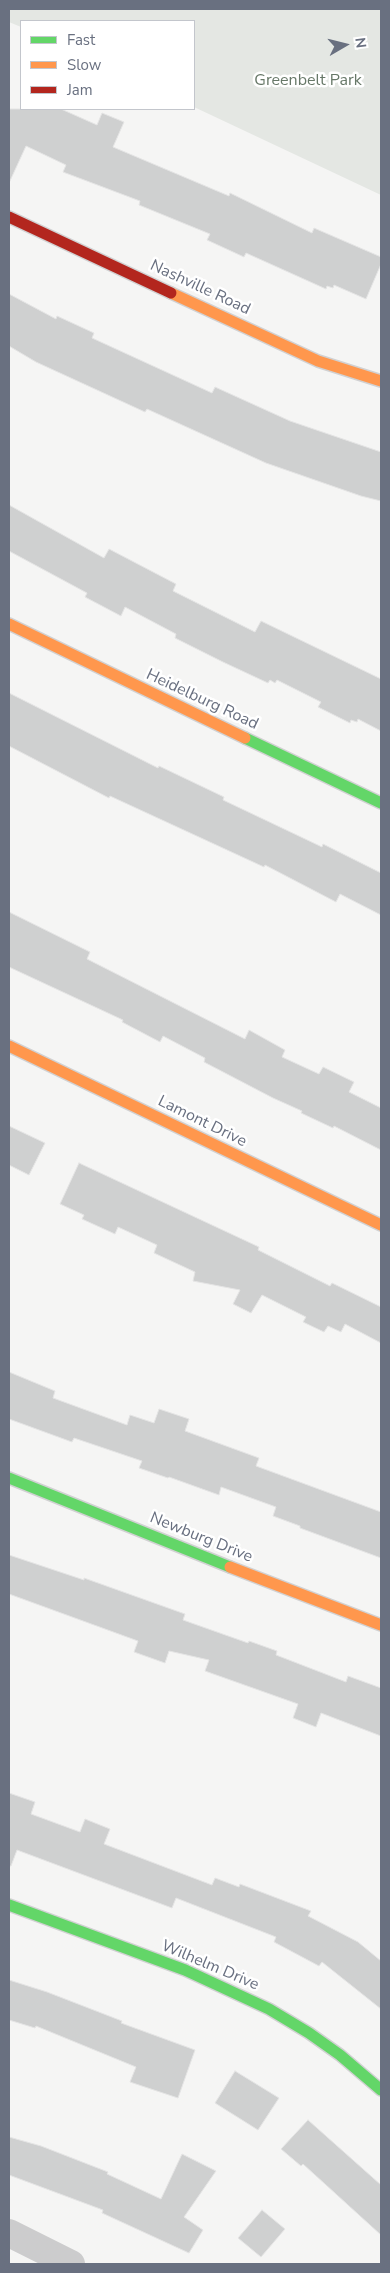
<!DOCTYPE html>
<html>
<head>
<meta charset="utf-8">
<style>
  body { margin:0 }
  #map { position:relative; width:390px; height:2273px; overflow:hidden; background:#f5f5f4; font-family:"Nunito Sans",sans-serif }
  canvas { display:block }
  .frame { position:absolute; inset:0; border:10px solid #697080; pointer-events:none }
  .legend { position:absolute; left:20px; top:20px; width:175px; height:90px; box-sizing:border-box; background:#fff; border:1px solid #c3c6cc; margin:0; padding:6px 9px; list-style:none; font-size:15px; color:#697080 }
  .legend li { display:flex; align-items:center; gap:10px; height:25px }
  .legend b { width:25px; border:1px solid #c3c6cc }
  .north { position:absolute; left:320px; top:20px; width:50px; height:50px; -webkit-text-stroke:4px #fff; paint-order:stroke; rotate:82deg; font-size:14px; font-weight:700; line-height:20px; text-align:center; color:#697080 }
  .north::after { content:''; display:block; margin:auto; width:18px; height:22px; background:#697080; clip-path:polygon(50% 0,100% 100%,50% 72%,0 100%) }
</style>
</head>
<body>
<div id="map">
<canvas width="390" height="2273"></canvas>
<div class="frame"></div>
<ul class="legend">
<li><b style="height:6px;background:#63d668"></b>Fast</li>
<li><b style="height:6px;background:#ff974d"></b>Slow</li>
<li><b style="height:6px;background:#b3261e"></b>Jam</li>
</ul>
<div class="north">N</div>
</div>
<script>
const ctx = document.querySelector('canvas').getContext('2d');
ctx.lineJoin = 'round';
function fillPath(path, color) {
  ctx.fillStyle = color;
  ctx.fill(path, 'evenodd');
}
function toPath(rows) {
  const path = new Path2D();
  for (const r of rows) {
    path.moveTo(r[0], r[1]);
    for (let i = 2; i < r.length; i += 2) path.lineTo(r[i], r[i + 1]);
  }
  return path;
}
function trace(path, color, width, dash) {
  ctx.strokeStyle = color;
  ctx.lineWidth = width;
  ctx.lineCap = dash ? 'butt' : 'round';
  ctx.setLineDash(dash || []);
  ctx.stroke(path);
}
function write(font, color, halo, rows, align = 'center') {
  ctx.font = font + ' "Nunito Sans",sans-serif';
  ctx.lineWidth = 5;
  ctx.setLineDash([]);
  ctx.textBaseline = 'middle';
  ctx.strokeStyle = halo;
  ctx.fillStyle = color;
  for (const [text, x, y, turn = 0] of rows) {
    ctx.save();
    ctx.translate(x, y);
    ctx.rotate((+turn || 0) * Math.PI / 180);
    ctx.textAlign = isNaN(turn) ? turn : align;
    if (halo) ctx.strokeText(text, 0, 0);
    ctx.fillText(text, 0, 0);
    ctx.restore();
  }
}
fillPath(toPath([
  [9,9,381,9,381,195,194,107,194,21,21,21,21,27,9,22]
]), '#e4e7e3');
const building = toPath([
  [9,109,61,109,97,125,102,113,124,122,113,147,229,196,230,193,312,233,314,228,381,257,381,264,366,299,334,285,333,288,327,286,326,289,246,253,244,257,207,240,210,234,139,205,140,201,63,172,66,165,26,146,9,183,9,109],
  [9,294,56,319,57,316,94,333,92,338,212,393,215,387,290,421,381,452,381,501,361,496,266,463,147,409,145,412,36,362,9,346,9,294],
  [9,505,104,558,109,549,176,584,173,591,255,632,261,621,381,679,381,731,358,719,357,722,351,720,350,723,318,707,321,702,277,680,275,683,270,680,268,683,223,662,175,638,176,634,125,607,121,616,85,597,87,593,9,551,9,505],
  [9,693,158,768,159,766,224,797,223,800,322,847,323,844,381,873,381,915,340,894,336,902,265,865,264,867,110,796,109,798,9,746,9,693],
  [9,912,90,952,87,959,245,1039,249,1030,285,1050,282,1057,319,1074,323,1067,354,1082,349,1092,381,1108,381,1150,334,1126,333,1128,301,1113,302,1111,273,1098,204,1062,205,1058,163,1036,160,1042,122,1022,123,1020,9,967,9,912],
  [9,1126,45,1143,29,1175,9,1165,9,1126],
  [79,1163,259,1247,258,1250,330,1286,332,1283,381,1307,381,1343,345,1324,341,1332,328,1326,324,1332,303,1322,306,1317,262,1295,251,1313,233,1304,240,1290,193,1281,195,1272,154,1253,157,1245,118,1227,115,1234,82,1219,84,1215,60,1204,79,1163],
  [9,1372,55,1391,53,1398,127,1425,130,1415,154,1423,159,1409,189,1419,185,1431,259,1458,256,1466,381,1512,381,1558,300,1528,300,1526,273,1516,276,1507,221,1487,219,1495,169,1477,168,1478,139,1468,142,1461,74,1438,72,1442,9,1419,9,1372],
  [9,1555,84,1580,84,1578,185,1614,183,1620,248,1643,249,1641,277,1651,276,1655,346,1682,348,1676,381,1688,381,1736,321,1713,316,1727,293,1718,298,1704,205,1671,209,1660,169,1651,165,1663,134,1652,138,1641,9,1594,9,1555],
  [9,1793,35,1802,31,1814,80,1832,85,1819,110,1829,104,1844,212,1885,215,1878,239,1887,240,1884,311,1911,308,1916,358,1942,381,1961,381,2009,322,1962,319,1966,274,1942,276,1937,176,1898,172,1908,17,1850,11,1866,9,1866,9,1793],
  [9,1980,47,1992,122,2021,121,2023,195,2050,178,2098,130,2082,136,2067,36,2026,35,2028,9,2020,9,1980],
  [235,2071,279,2098,258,2130,215,2103,235,2071],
  [308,2120,381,2185,381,2235,303,2164,301,2166,281,2149,308,2120],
  [9,2137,41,2146,108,2172,107,2174,161,2199,182,2154,216,2171,184,2217,203,2230,189,2253,102,2213,103,2210,9,2175,9,2137],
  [262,2210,285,2229,261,2257,238,2238,262,2210]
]);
fillPath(building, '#cfd0d0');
trace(building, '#e4e4e4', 1);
const fast = toPath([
  [245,738,381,803],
  [9,1478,230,1567],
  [9,1905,185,1970,269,2009,309,2033,340,2055,381,2090]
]);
const slow = toPath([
  [171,293,318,361,381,381],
  [9,624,245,738],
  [9,1046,381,1225],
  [230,1567,381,1625]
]);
const jam = toPath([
  [9,217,171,293]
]);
trace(fast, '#d1d1d2', 14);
trace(slow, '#d1d1d2', 14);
trace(jam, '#d1d1d2', 14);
trace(toPath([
  [9,2233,71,2264]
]), '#cccccd', 28);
trace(fast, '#63d668', 11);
trace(slow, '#ff974d', 11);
trace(jam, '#b3261e', 11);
write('16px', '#677868', '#fff', [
  ["Greenbelt Park",308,81]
]);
write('16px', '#697080', '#fff', [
  ["Nashville Road",200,288,25],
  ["Heidelburg Road",202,700,25],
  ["Lamont Drive",202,1122,26],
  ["Newburg Drive",201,1538,22],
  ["Wilhelm Drive",210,1966,23]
]);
</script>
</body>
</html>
